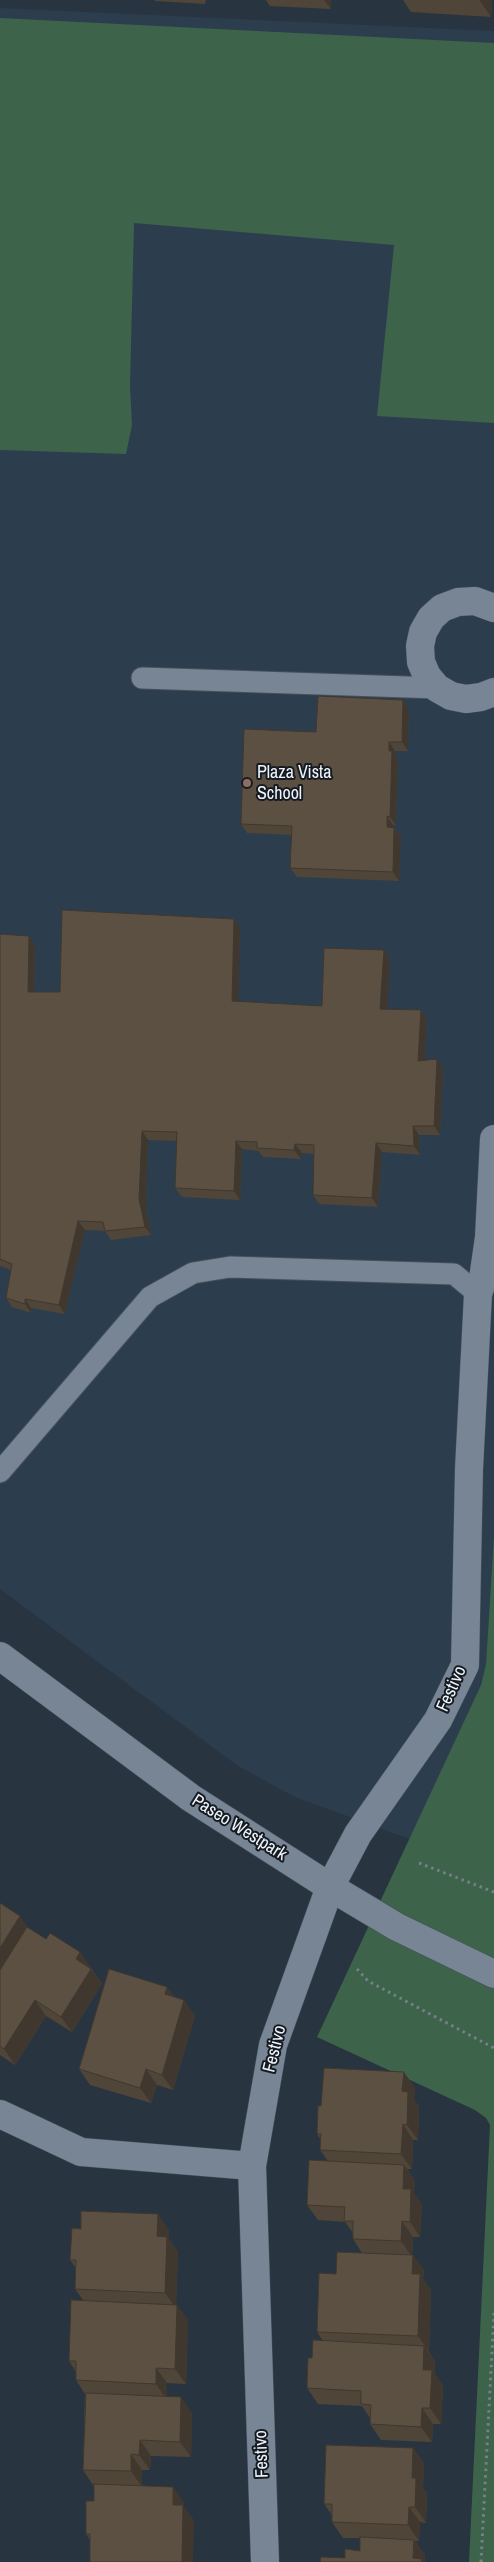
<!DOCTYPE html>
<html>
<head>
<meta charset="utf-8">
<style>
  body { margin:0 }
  canvas { display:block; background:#283440 }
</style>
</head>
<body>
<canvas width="494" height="2562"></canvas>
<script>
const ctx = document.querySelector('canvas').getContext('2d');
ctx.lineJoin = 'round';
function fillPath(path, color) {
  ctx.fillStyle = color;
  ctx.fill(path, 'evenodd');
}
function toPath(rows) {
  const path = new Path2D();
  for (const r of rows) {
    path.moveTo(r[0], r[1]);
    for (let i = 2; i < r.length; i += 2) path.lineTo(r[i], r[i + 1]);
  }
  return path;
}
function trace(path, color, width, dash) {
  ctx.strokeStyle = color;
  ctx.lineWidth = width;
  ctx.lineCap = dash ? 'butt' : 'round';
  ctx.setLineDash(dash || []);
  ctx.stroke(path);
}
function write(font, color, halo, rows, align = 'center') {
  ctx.font = font + ' "Archivo Narrow",sans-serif';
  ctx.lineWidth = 4;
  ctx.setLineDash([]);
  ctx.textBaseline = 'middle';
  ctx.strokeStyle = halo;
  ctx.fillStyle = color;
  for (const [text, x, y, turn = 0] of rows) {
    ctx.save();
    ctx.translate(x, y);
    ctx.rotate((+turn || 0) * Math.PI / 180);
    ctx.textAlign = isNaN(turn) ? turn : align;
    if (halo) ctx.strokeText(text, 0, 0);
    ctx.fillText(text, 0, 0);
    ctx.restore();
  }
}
fillPath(toPath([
  [0,8,494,31,494,1535,486,1664,481,1685,410,1839,295,1797,238,1766,0,1589]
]), '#2c3d4e');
fillPath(toPath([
  [0,18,494,43,494,423,377,416,394,245,134,223,130,386,132,425,126,454,0,450],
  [494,1535,494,2562,469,2562,490,2125,486,2118,475,2110,317,2037,481,1685,486,1664]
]), '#3d634b');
const service = toPath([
  [142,678,437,688],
  [0,1472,150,1297,193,1273,230,1267,454,1274,478,1294]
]);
const minor = toPath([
  [494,608,475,601,458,602,442,608,431,618,423,632,420,646,421,662,427,676,437,688,451,696,466,699,481,697,494,692],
  [0,2114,81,2152,252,2166],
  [265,2562,252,2166,273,2045,330,1887,358,1834,438,1720,465,1665,469,1469,478,1294,483,1279,489,1237,494,1139]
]);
const tertiary = toPath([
  [0,1656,191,1798,330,1887,397,1927,494,1974]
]);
trace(service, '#46505a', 23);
trace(minor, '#46505a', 29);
trace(tertiary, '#46505a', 29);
trace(toPath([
  [419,1863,494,1892],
  [357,1969,368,1981,494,2048],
  [481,2562,494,2313]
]), '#76808a', 3, [2.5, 4]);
trace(service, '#788594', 21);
trace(minor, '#788594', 28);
trace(tertiary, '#788594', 28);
fillPath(toPath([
  [155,0,206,0,205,4,155,1],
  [266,0,331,0,331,9,270,6],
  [403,0,492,0,491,17,411,12],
  [403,700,409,709,408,751,395,751,395,755,398,760,396,825,393,825,393,828,394,828,401,837,399,881,297,877,290,868,292,835,247,833,241,824,316,732],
  [234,919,240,928,238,1002,322,1006,384,950,390,959,387,1010,421,1010,427,1019,424,1060,437,1059,443,1068,440,1135,419,1135,420,1155,382,1152,378,1207,319,1204,313,1195,314,1154,302,1153,301,1159,263,1157,258,1151,242,1149,240,1200,182,1197,175,1188,177,1141,148,1140,146,1208,151,1235,111,1240,105,1231,85,1230,65,1314,31,1308,31,1313,12,1307,6,1298,11,1270,0,1266,0,934,35,945,34,992,60,992],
  [0,1903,29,1928,46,1939,80,1952,102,1984,72,2032,46,2016,15,2065,0,2055],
  [167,1987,174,1997,184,2000,195,2016,173,2090,157,2085,151,2103,90,2085,79,2069],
  [415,2088,414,2099,419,2107,418,2140,413,2140,412,2169,407,2169,415,2181,414,2193,422,2205,420,2237,413,2237,412,2255,424,2270,423,2279,431,2290,429,2352,435,2361,435,2374,443,2386,441,2424,433,2424,432,2442,381,2440,370,2424,370,2418,362,2406,318,2404,307,2388,312,2358,323,2341,317,2332,336,2274,362,2253,353,2239,353,2233,345,2222,318,2220,307,2205,328,2161,320,2150,321,2140,317,2134,321,2106],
  [169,2230,168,2238,178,2252,176,2305,188,2320,186,2384,167,2383,167,2397,192,2413,191,2457,151,2456,150,2470,142,2470,142,2486,184,2502,184,2507,194,2521,90,2540,86,2534,94,2501,94,2485,93,2485,83,2470,85,2394,76,2380,76,2372,69,2361,83,2300,75,2289,76,2268,70,2260],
  [413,2448,424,2464,423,2488,427,2493,426,2523,420,2522,419,2541,415,2541,425,2555,345,2558,360,2551,360,2538,343,2538,332,2522,332,2515,324,2504]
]), '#4f4539');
fillPath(toPath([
  [324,0,331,0,331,9],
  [480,0,492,0,491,17,480,1],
  [403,700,409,709,408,751,402,742],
  [389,742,395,751,395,755,398,760,396,825,390,817],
  [387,816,393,825,393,836,387,827],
  [394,828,401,837,399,881,393,872],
  [234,919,240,928,238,1010,232,1001],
  [29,936,35,945,34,1000,28,992],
  [384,950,390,959,387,1018,380,1009],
  [421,1010,427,1019,424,1070,418,1061],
  [437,1059,443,1068,440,1135,434,1126],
  [413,1126,419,1135,420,1155,414,1146],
  [142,1131,148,1140,146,1208,151,1235,145,1227,139,1199],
  [236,1141,242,1149,240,1200,234,1191],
  [376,1143,382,1152,378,1207,372,1198],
  [295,1144,302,1153,301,1159,294,1150],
  [78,1221,85,1230,65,1314,59,1305],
  [25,1299,31,1308,31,1313,25,1304],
  [20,1916,31,1932,0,1981,0,1948],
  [80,1952,91,1968,76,1959],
  [91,1969,102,1984,72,2032,61,2017],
  [167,1987,178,2002,165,1994],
  [35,2000,46,2016,15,2065,4,2049],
  [184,2000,195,2016,173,2090,162,2075],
  [146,2069,157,2085,151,2103,140,2088],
  [404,2072,415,2088,414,2099,419,2107,418,2140,407,2125,402,2091],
  [403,2124,413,2140,412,2169,401,2154],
  [404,2165,415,2181,414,2193,422,2205,420,2237,410,2222,403,2189],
  [158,2214,169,2230,168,2238,178,2252,176,2308,165,2293,157,2236],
  [402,2221,413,2237,412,2257,401,2241],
  [413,2255,424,2270,423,2279,431,2290,429,2352,418,2336,412,2274],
  [177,2305,188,2320,186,2384,175,2369],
  [424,2346,435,2361,435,2374,443,2386,441,2424,430,2408,423,2370],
  [156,2368,167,2383,167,2400,156,2384],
  [181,2397,192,2413,191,2457,180,2442],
  [422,2408,433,2424,432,2442,421,2427],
  [140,2440,151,2456,150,2470,139,2455],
  [413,2448,424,2464,423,2488,427,2493,426,2523,415,2507,412,2478],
  [131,2454,142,2470,142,2487,131,2471],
  [173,2487,184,2502,184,2507,194,2521,193,2562,182,2562,173,2505],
  [409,2507,420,2522,419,2541,408,2525],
  [414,2540,425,2555,425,2562,416,2562,413,2558]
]), '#40382e');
const building = toPath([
  [318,696,403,700,402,742,389,742,389,751,392,751,390,817,387,816,387,827,394,828,393,872,290,868,292,826,241,824,244,729,316,732,318,696],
  [62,910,234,919,232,1001,322,1006,324,948,384,950,380,1009,421,1010,418,1061,437,1059,434,1126,413,1126,414,1146,376,1143,372,1198,313,1195,314,1145,295,1144,294,1150,257,1148,257,1142,236,1141,234,1191,175,1188,177,1132,142,1131,139,1199,145,1227,105,1231,103,1222,78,1221,59,1305,25,1299,25,1304,6,1298,12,1264,0,1259,0,934,29,936,28,992,60,992,62,910],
  [0,1903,20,1916,0,1948,0,1903],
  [27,1927,46,1939,50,1933,80,1952,76,1959,91,1969,61,2017,35,2000,4,2049,0,2046,0,1970,27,1927],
  [109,1969,167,1987,165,1994,184,2000,162,2075,146,2069,140,2088,79,2069,109,1969],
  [324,2068,404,2072,402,2091,408,2092,407,2125,403,2124,401,2154,320,2150,321,2134,317,2134,318,2106,321,2106,324,2068],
  [309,2160,404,2165,403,2189,411,2189,410,2222,402,2221,401,2241,353,2239,353,2221,344,2221,345,2207,307,2205,309,2160],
  [81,2211,158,2214,157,2236,167,2237,165,2293,75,2289,76,2260,70,2260,72,2228,81,2229,81,2211],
  [337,2252,413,2255,412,2274,420,2274,418,2336,317,2332,319,2273,336,2274,337,2252],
  [71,2300,177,2305,175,2369,156,2368,156,2384,76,2380,76,2361,69,2361,71,2300],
  [313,2340,424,2346,423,2370,432,2370,430,2408,422,2408,421,2427,370,2424,371,2405,361,2404,361,2391,307,2388,308,2358,312,2358,313,2340],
  [86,2393,181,2397,180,2442,140,2440,139,2455,131,2454,131,2471,83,2470,86,2393],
  [326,2445,413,2448,412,2478,416,2478,415,2507,409,2507,408,2525,332,2522,332,2504,324,2504,326,2445],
  [94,2484,173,2487,173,2505,183,2505,182,2562,90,2562,90,2534,86,2534,86,2501,94,2501,94,2484],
  [360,2537,414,2540,413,2558,422,2559,421,2562,320,2562,321,2557,345,2558,345,2549,360,2551,360,2537]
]);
fillPath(building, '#5c5042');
trace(building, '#40382e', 1);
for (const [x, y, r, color] of [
  [247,783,5,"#8d6e63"]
]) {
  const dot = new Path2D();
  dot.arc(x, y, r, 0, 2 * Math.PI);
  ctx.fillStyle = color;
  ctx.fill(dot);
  trace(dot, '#161b21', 2);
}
write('18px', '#edf4fc', '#161b21', [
  ["Plaza Vista",257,773],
  ["School",257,794]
], 'left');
write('18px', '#edf4fc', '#161b21', [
  ["Festivo",452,1689,-66],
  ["Paseo Westpark",239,1828,32],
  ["Festivo",275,2049,-76],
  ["Festivo",262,2454,-92]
]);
</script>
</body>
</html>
